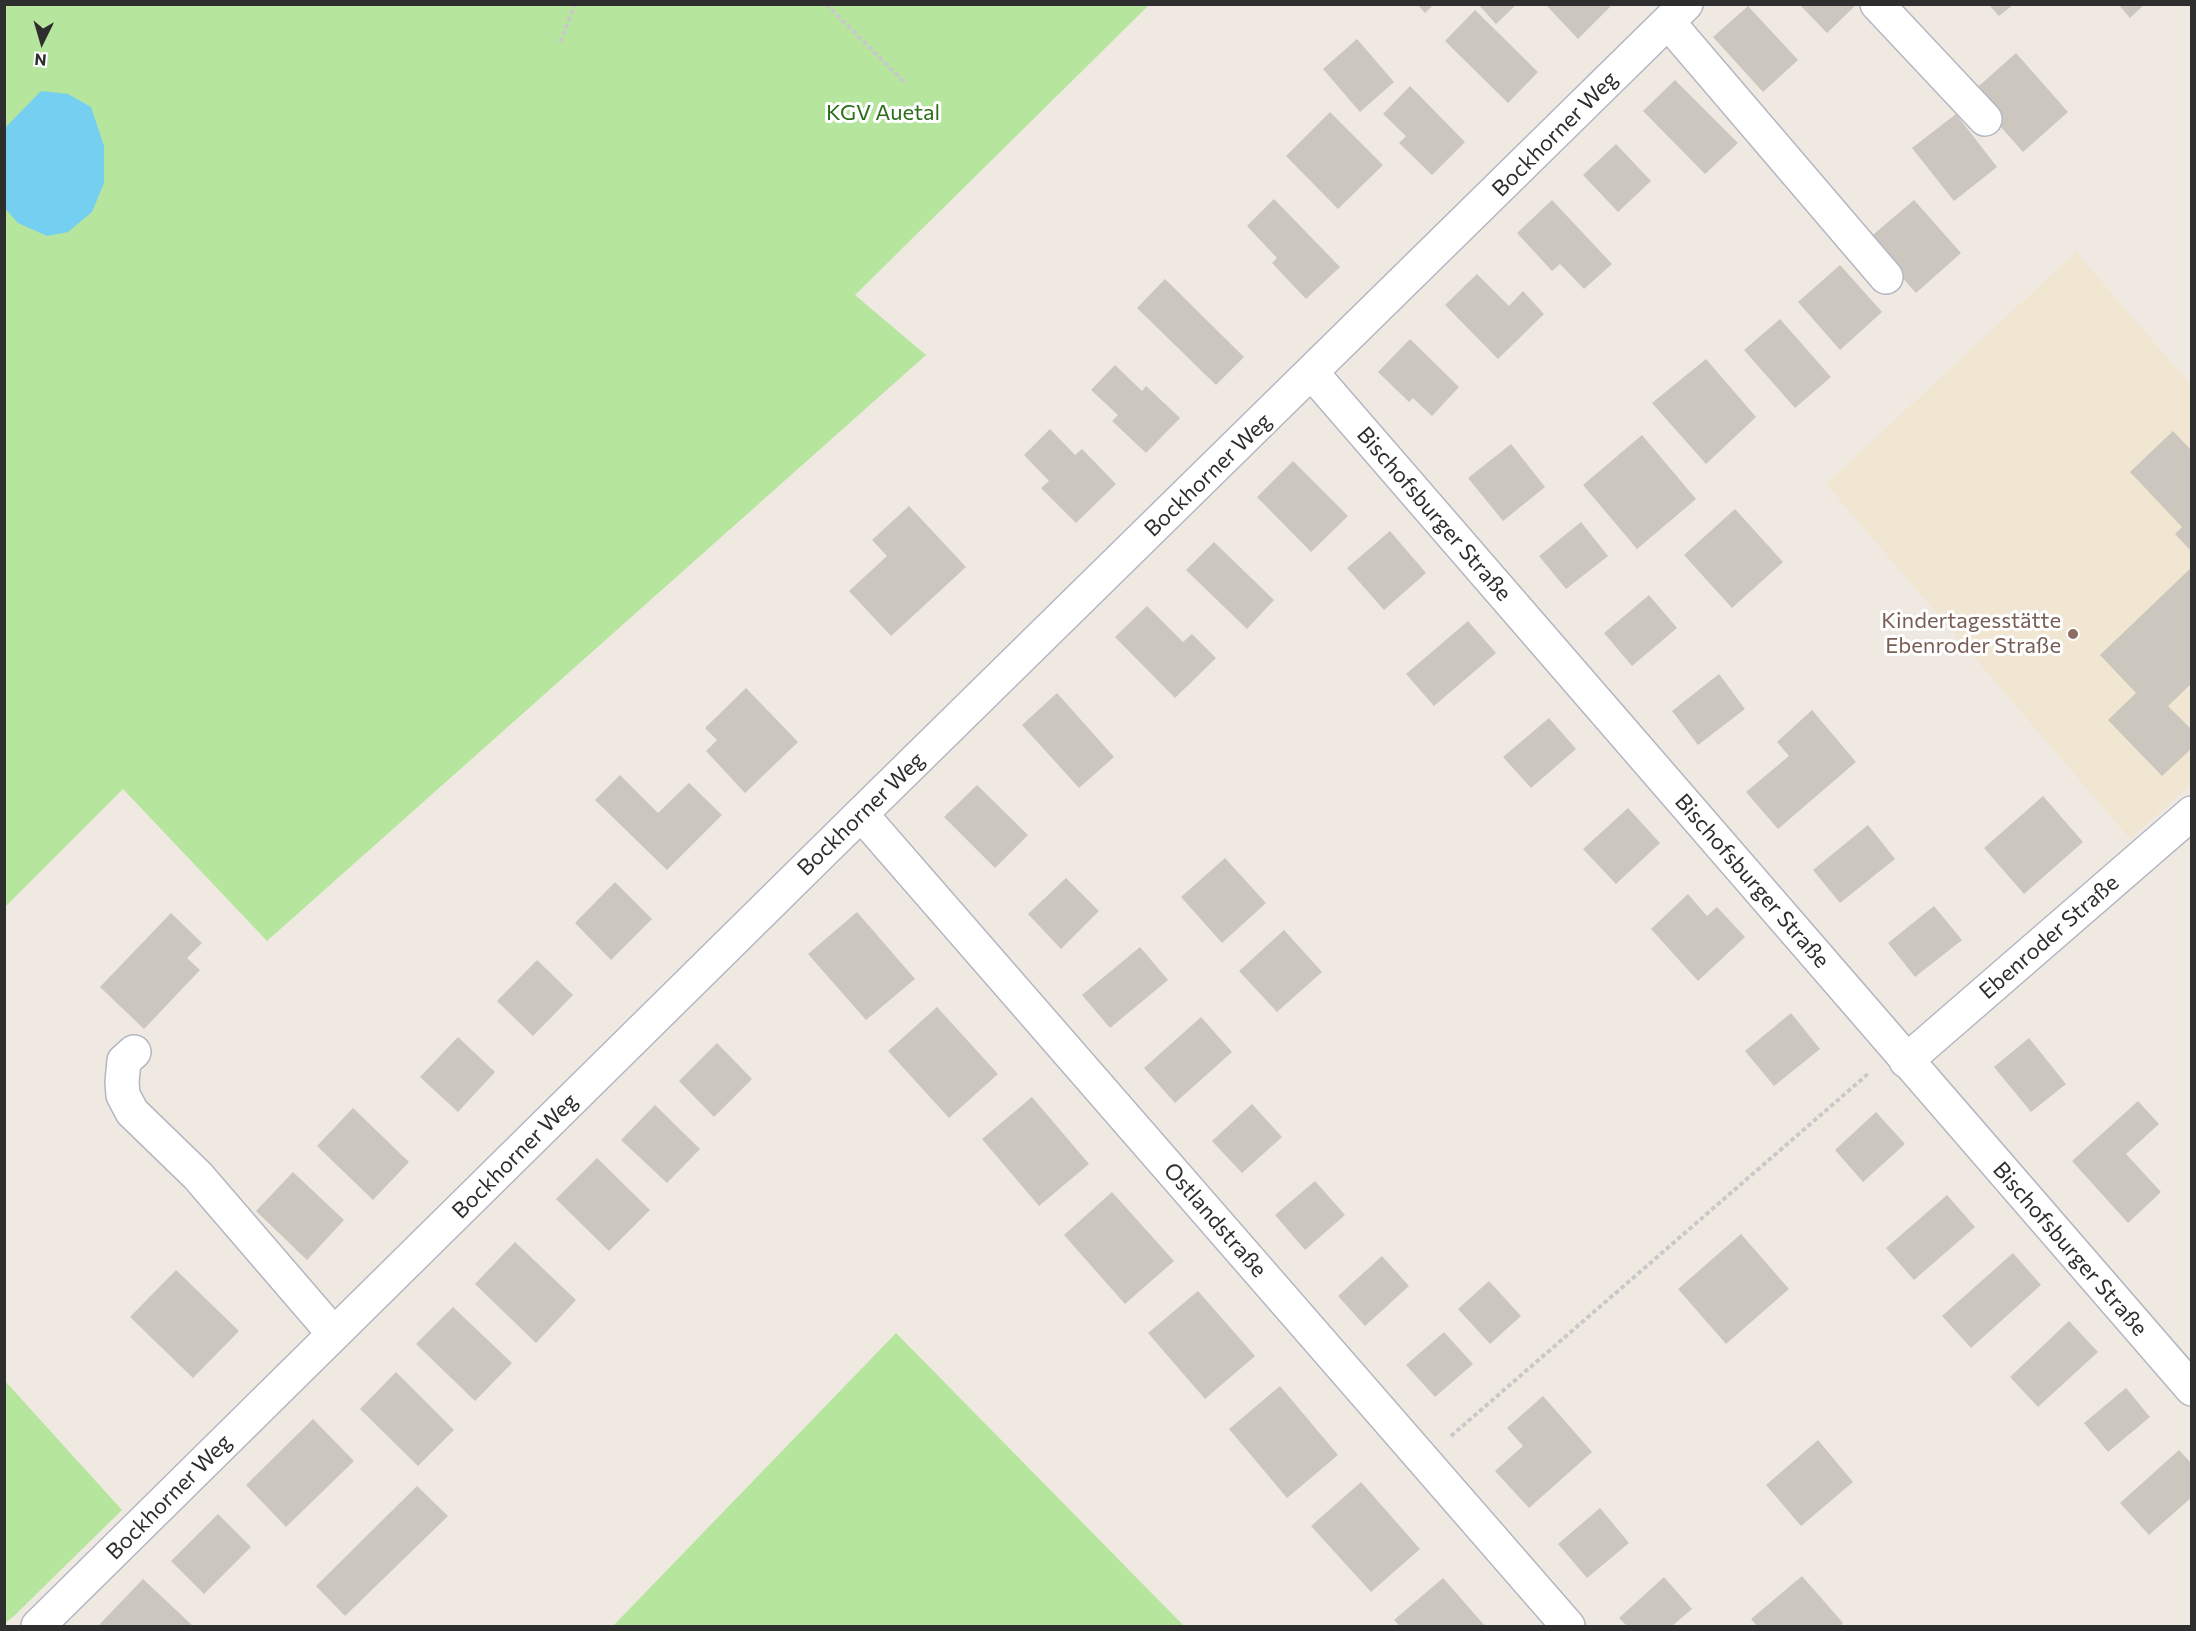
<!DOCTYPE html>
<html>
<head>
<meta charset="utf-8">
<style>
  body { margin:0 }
  #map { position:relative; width:2196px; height:1631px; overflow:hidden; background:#efe9e1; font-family:Commissioner,sans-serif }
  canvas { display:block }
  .frame { position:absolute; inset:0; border:6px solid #2e2e2e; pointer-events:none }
  .north { position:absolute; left:12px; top:12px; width:60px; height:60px; -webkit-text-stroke:4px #fff; paint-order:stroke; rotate:185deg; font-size:16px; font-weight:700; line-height:24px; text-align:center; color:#2e2e2e }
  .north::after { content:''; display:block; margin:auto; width:21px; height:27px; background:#2e2e2e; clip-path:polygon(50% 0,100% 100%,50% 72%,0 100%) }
</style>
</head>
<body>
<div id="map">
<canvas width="2196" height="1631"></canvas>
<div class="frame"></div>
<div class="north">N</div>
</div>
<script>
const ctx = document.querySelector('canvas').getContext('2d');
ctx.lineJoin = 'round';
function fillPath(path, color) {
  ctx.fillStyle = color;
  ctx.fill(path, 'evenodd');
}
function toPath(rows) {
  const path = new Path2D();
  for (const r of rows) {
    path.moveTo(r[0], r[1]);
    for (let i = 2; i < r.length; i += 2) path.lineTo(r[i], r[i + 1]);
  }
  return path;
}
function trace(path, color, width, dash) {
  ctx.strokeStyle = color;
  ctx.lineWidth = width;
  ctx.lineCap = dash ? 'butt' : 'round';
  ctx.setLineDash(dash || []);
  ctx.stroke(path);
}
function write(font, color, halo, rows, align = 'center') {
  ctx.font = font + ' Commissioner,sans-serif';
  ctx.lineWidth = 6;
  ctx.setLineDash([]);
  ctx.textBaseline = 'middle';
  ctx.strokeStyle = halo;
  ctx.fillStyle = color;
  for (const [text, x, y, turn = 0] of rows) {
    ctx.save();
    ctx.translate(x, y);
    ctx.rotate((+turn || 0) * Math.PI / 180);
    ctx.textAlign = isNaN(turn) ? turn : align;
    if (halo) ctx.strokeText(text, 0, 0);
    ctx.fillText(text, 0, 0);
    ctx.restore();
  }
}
fillPath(toPath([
  [2076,252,2191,385,2191,784,2130,839,1826,484]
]), '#f0e6d1');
fillPath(toPath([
  [5,5,1149,5,855,295,926,355,267,941,123,789,5,907],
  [896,1333,1184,1626,613,1626],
  [5,1381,122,1510,14,1616,5,1623]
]), '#b6e59e');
fillPath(toPath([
  [41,91,68,94,91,107,104,146,104,183,92,212,68,232,47,236,18,223,4,207,5,128]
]), '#75cff0');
fillPath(toPath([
  [1417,4,1434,4,1425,13],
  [1478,4,1517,4,1496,24],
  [1545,4,1613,4,1578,39],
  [1799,4,1857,4,1827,33],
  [2118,4,2145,4,2130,18],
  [1989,5,2013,5,1999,16],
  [1748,6,1798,60,1763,92,1713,37],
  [1475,10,1538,72,1508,103,1445,41],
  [1357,39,1394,82,1360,112,1323,69],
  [2016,53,2068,112,2023,152,1971,93],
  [1675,80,1738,143,1705,174,1643,111],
  [1410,86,1465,142,1432,175,1399,143,1406,136,1383,114],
  [1330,112,1383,165,1338,209,1286,156],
  [1956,114,1997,167,1954,201,1912,148],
  [1616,144,1651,181,1618,212,1583,175],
  [1274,199,1340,267,1306,299,1272,263,1277,258,1247,226],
  [1552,200,1612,264,1584,289,1560,264,1552,271,1517,233],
  [1914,200,1961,253,1916,293,1868,239],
  [1840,265,1882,312,1840,350,1798,302],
  [1477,274,1509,306,1523,291,1544,314,1498,359,1445,305],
  [1165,279,1244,357,1216,385,1137,308],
  [1780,319,1831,377,1795,408,1744,350],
  [1410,339,1459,387,1432,416,1413,398,1409,402,1378,372],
  [1706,359,1756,417,1706,464,1652,403],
  [1115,365,1142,391,1146,386,1180,418,1146,453,1112,421,1118,415,1091,390],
  [1050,429,1075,455,1082,449,1116,484,1076,523,1041,488,1049,481,1024,455],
  [2173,431,2192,451,2192,552,2175,534,2182,527,2130,472],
  [1642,435,1696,499,1637,549,1583,485],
  [1511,444,1545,487,1503,521,1468,478],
  [1293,461,1348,516,1311,552,1257,497],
  [909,506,966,567,891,636,849,591,887,556,872,540],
  [1735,509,1783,562,1732,608,1684,555],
  [1581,522,1608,556,1566,589,1539,556],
  [1390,531,1426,573,1384,610,1347,568],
  [1214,542,1274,600,1247,629,1186,570],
  [2192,567,2192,683,2168,706,2192,730,2192,748,2162,776,2108,720,2136,693,2100,655],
  [1649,595,1677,628,1632,666,1604,633],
  [1147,606,1183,642,1192,634,1216,658,1175,698,1115,637],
  [1468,621,1496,653,1434,706,1406,674],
  [1719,674,1745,709,1698,745,1672,711],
  [746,688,798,742,745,793,706,751,717,740,705,728],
  [1057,693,1114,757,1079,788,1022,725],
  [1812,710,1856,762,1778,829,1746,792,1789,756,1777,742],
  [1549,718,1576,749,1531,788,1503,757],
  [620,775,658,813,689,783,722,815,667,870,595,800],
  [977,785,1028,835,995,868,944,817],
  [2043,796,2083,842,2024,894,1984,848],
  [1628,808,1660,843,1616,884,1583,849],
  [1868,825,1895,859,1840,903,1813,870],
  [1225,858,1266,903,1222,943,1181,897],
  [1066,878,1099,911,1061,949,1028,914],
  [615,882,652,919,611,960,575,923],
  [1688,894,1707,916,1717,907,1745,937,1698,981,1651,929],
  [1934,906,1962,940,1915,977,1888,943],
  [857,912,915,979,866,1020,808,954],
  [171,913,202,943,187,958,200,970,144,1029,100,987],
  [1284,930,1322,972,1277,1012,1239,971],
  [1140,947,1168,980,1110,1028,1082,995],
  [537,960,573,995,533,1036,497,1001],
  [937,1007,998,1074,949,1118,888,1051],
  [1791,1013,1820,1049,1774,1086,1745,1051],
  [1201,1017,1232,1052,1175,1103,1144,1068],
  [458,1037,495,1072,458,1112,420,1077],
  [2029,1038,2066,1084,2031,1112,1994,1067],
  [717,1043,752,1079,714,1117,679,1081],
  [1032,1097,1089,1164,1039,1206,982,1139],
  [2138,1101,2159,1124,2126,1154,2161,1192,2128,1223,2072,1161],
  [1252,1104,1282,1137,1242,1173,1212,1141],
  [655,1105,700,1149,667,1183,621,1140],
  [353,1108,409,1162,373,1200,317,1146],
  [1876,1112,1905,1144,1863,1182,1835,1150],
  [597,1158,650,1210,609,1251,556,1199],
  [293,1172,344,1220,307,1260,256,1211],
  [1315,1181,1345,1215,1305,1250,1275,1215],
  [1112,1192,1174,1261,1125,1304,1064,1235],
  [1947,1195,1975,1227,1914,1280,1886,1248],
  [1741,1234,1789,1289,1726,1344,1678,1289],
  [515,1242,576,1300,536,1343,475,1284],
  [2013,1253,2041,1285,1971,1348,1942,1316],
  [1382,1256,1409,1286,1365,1326,1338,1296],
  [176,1270,239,1331,193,1378,130,1317],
  [1489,1281,1521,1316,1490,1344,1458,1309],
  [1198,1291,1255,1356,1205,1399,1148,1333],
  [453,1307,512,1363,475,1401,416,1344],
  [2069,1321,2098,1352,2038,1407,2010,1377],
  [1444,1332,1473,1364,1435,1397,1406,1365],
  [396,1372,454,1430,418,1466,360,1409],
  [1280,1386,1338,1455,1287,1498,1229,1429],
  [2126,1388,2150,1417,2108,1452,2084,1423],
  [1543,1396,1592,1452,1529,1508,1495,1471,1523,1446,1507,1428],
  [313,1419,354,1461,286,1527,246,1485],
  [1818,1440,1853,1482,1801,1526,1766,1485],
  [2179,1450,2192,1464,2192,1497,2149,1535,2120,1503],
  [1361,1482,1420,1549,1371,1592,1311,1526],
  [417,1486,448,1516,345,1616,316,1586],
  [1600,1508,1629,1543,1587,1578,1558,1544],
  [218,1514,251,1547,204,1594,171,1561],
  [1802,1576,1843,1623,1840,1626,1757,1626,1751,1619],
  [1664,1577,1692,1609,1672,1626,1627,1626,1619,1618],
  [1443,1578,1485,1626,1400,1626,1394,1620],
  [143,1579,193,1626,98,1626]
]), '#cbc7bf');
const minor = toPath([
  [1877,4,1985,119],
  [1668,22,1886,277],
  [1312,373,2192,1389],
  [861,814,1568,1626],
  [134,1052,124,1061,122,1082,123,1095,132,1112,198,1176,334,1334],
  [1906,1061,2192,813],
  [38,1626,861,814,1686,4]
]);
trace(minor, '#b4b7c1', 36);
trace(toPath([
  [826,4,906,84],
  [560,42,575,4],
  [1451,1436,1869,1073]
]), '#c9c9c9', 4, [4.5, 3]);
trace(minor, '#fff', 33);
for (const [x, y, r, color] of [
  [2073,634,6,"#8d6e63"]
]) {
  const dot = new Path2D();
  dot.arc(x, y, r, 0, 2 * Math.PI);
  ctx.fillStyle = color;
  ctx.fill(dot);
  trace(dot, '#fff', 2);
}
write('22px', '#2c6e1b', '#fff', [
  ["KGV Auetal",883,113]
]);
write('22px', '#2e2e2e', '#fff', [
  ["Bockhorner Weg",1555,134,-45],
  ["Bockhorner Weg",1208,475,-44],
  ["Bischofsburger Straße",1434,514,49],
  ["Bockhorner Weg",861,814,-44],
  ["Bischofsburger Straße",1752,881,49],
  ["Ebenroder Straße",2049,937,-41],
  ["Bockhorner Weg",515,1156,-45],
  ["Ostlandstraße",1215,1220,49],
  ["Bischofsburger Straße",2070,1249,49],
  ["Bockhorner Weg",169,1497,-45]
]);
write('22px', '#785e54', '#fff', [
  ["Kindertagesstätte",2061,621],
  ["Ebenroder Straße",2061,646]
], 'right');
</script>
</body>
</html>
